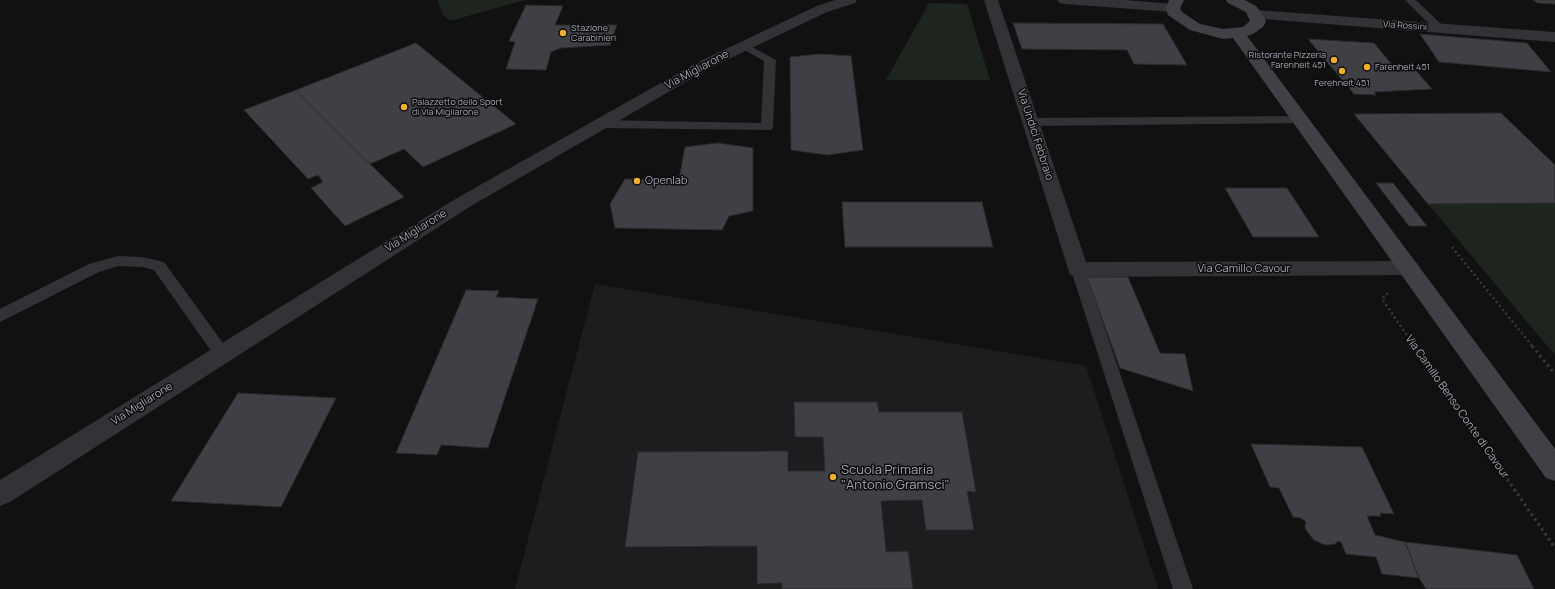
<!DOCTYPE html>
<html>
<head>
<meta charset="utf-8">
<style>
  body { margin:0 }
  canvas { display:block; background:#111112 }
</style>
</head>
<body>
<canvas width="1555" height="589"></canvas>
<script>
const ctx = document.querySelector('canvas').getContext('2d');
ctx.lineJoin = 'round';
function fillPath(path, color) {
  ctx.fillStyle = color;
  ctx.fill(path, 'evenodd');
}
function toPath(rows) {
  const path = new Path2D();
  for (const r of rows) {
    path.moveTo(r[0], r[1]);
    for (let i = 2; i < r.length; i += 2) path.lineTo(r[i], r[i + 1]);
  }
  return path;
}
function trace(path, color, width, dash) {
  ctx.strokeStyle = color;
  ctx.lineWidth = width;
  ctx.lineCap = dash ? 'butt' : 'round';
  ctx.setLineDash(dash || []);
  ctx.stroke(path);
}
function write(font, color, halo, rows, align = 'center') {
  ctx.font = font + ' Manrope,sans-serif';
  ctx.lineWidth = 3;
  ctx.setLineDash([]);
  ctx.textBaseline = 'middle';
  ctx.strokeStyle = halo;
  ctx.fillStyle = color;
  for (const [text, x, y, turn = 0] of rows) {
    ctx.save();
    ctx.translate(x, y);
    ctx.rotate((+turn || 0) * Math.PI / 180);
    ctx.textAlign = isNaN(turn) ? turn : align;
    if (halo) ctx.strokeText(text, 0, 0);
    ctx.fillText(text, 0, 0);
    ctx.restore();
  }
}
fillPath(toPath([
  [595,284,1086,366,1158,589,515,589]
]), '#1d1d1f');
fillPath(toPath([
  [437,0,525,0,450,21,443,15],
  [929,3,967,4,990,80,886,80],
  [1555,203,1555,355,1428,204]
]), '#1d251e');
const building = toPath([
  [1533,0,1555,0,1555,4,1537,3,1533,0],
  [526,5,563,6,555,25,617,25,610,45,561,48,551,52,546,70,506,69,515,42,509,41,526,5],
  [1013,23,1163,24,1187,65,1134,64,1127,50,1022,49,1013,23],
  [1420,34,1527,43,1551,72,1439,62,1420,34],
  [1308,39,1374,43,1394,67,1413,67,1432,89,1374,92,1376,95,1354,94,1308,39],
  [416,43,516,124,423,167,404,149,370,164,296,90,416,43],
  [820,54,851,56,863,150,827,155,791,150,790,57,820,54],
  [296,90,370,164,404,197,345,226,311,188,323,182,318,175,308,179,244,110,296,90],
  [1501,113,1555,165,1555,203,1428,204,1354,114,1501,113],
  [718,143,753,148,753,211,729,216,722,230,615,228,610,204,625,179,679,180,685,147,718,143],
  [1376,183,1393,183,1427,226,1409,226,1376,183],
  [1225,188,1287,188,1319,237,1253,237,1225,188],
  [842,202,982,202,993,247,845,247,842,202],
  [1087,277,1128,277,1160,353,1185,354,1193,391,1120,368,1087,277],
  [466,290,499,291,496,297,538,299,488,448,441,445,437,455,396,453,466,290],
  [238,393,336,398,281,507,171,501,238,393],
  [794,402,877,402,879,412,962,412,976,492,967,491,974,530,926,530,922,500,881,501,886,552,908,551,913,589,782,589,782,583,757,584,757,546,625,547,638,452,788,451,788,471,825,471,823,437,795,437,794,402],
  [1251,444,1362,447,1394,514,1380,513,1381,516,1367,516,1375,535,1405,542,1419,578,1382,574,1376,557,1346,554,1341,542,1338,541,1335,544,1325,545,1314,540,1306,530,1305,526,1306,522,1301,518,1293,517,1279,488,1270,487,1251,444],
  [1405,542,1517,555,1534,589,1426,589,1419,578,1405,542]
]);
fillPath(building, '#3f3f45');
trace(building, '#2b2b2e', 1);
trace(toPath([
  [1452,247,1533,347],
  [1388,293,1382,299,1415,347]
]), '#38393e', 2.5, [2, 3]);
trace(toPath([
  [1415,346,1555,548],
  [1532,346,1555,374]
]), '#38393e', 3, [2.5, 3.5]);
fillPath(toPath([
  [1405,0,1416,0,1444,27,1445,29,1444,31,1436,31,1405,0],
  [745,43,776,60,773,127,771,130,600,128,594,124,600,120,761,123,764,61,741,48,740,46,745,43],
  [1301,116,1305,117,1307,120,1305,123,1031,126,1025,122,1031,118,1301,116],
  [118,256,142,257,164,262,228,350,230,354,228,358,222,360,216,358,154,270,142,267,118,266,99,272,0,322,0,309,89,264,118,256],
  [1078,265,1083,266,1085,270,1193,589,1173,589,1071,270,1073,266,1078,265]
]), '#323237');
fillPath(toPath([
  [984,0,998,0,1086,262,1409,261,1417,263,1420,268,1417,273,1409,275,1078,277,1070,275,984,0],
  [1256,10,1555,32,1555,42,1251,18,1248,15,1251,12,1256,10]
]), '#323237');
fillPath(toPath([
  [835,0,857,0,855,3,827,12,710,68,471,206,10,502,0,506,0,480,457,198,698,62,817,6,835,0],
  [1057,0,1125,0,1173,4,1178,5,1180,8,1178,11,1173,12,1064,4,1059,3,1057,0]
]), '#323237');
fillPath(toPath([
  [1169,0,1184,0,1180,8,1182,12,1200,24,1223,29,1243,27,1250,21,1246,12,1228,3,1226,0,1245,0,1256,6,1261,12,1266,21,1263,27,1253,34,1247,36,1555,449,1555,481,1546,478,1233,38,1223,39,1190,30,1168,15,1166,8,1169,0]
]), '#404147');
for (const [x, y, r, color] of [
  [563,33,4,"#efaf2c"],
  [1334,60,4,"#efaf2c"],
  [1367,67,4,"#efaf2c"],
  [1342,71,4,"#efaf2c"],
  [404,107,4,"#efaf2c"],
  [637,181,4,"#efaf2c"],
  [833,477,4,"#efaf2c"]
]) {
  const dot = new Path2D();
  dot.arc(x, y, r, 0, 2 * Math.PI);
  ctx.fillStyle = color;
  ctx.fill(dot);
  trace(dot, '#0c0c0d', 1.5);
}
write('9px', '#a2a7b3', '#0c0c0d', [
  ["Via Rossini",1405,26,4]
]);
write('9px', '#a2a7b3', '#0c0c0d', [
  ["Stazione",571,28],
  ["Carabinieri",571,38],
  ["Ristorante Pizzeria",1326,55,"right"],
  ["Farenheit 451",1326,65,"right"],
  ["Farenheit 451",1375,67],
  ["Ferehneit 451",1342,83,"center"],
  ["Palazzetto dello Sport",412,102],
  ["di Via Migliarone",412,112]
], 'left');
write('11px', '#a2a7b3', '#0c0c0d', [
  ["Via Migliarone",697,70,-28],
  ["Via Undici Febbraio",1035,135,72],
  ["Via Migliarone",416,231,-32],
  ["Via Camillo Cavour",1244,269],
  ["Via Migliarone",142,404,-32],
  ["Via Camillo Benso Conte di Cavour",1457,407,55]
]);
write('11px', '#a2a7b3', '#0c0c0d', [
  ["Openlab",645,181]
], 'left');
write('13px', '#a2a7b3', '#0c0c0d', [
  ["Scuola Primaria",841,470],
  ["\"Antonio Gramsci\"",841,485]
], 'left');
</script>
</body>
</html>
